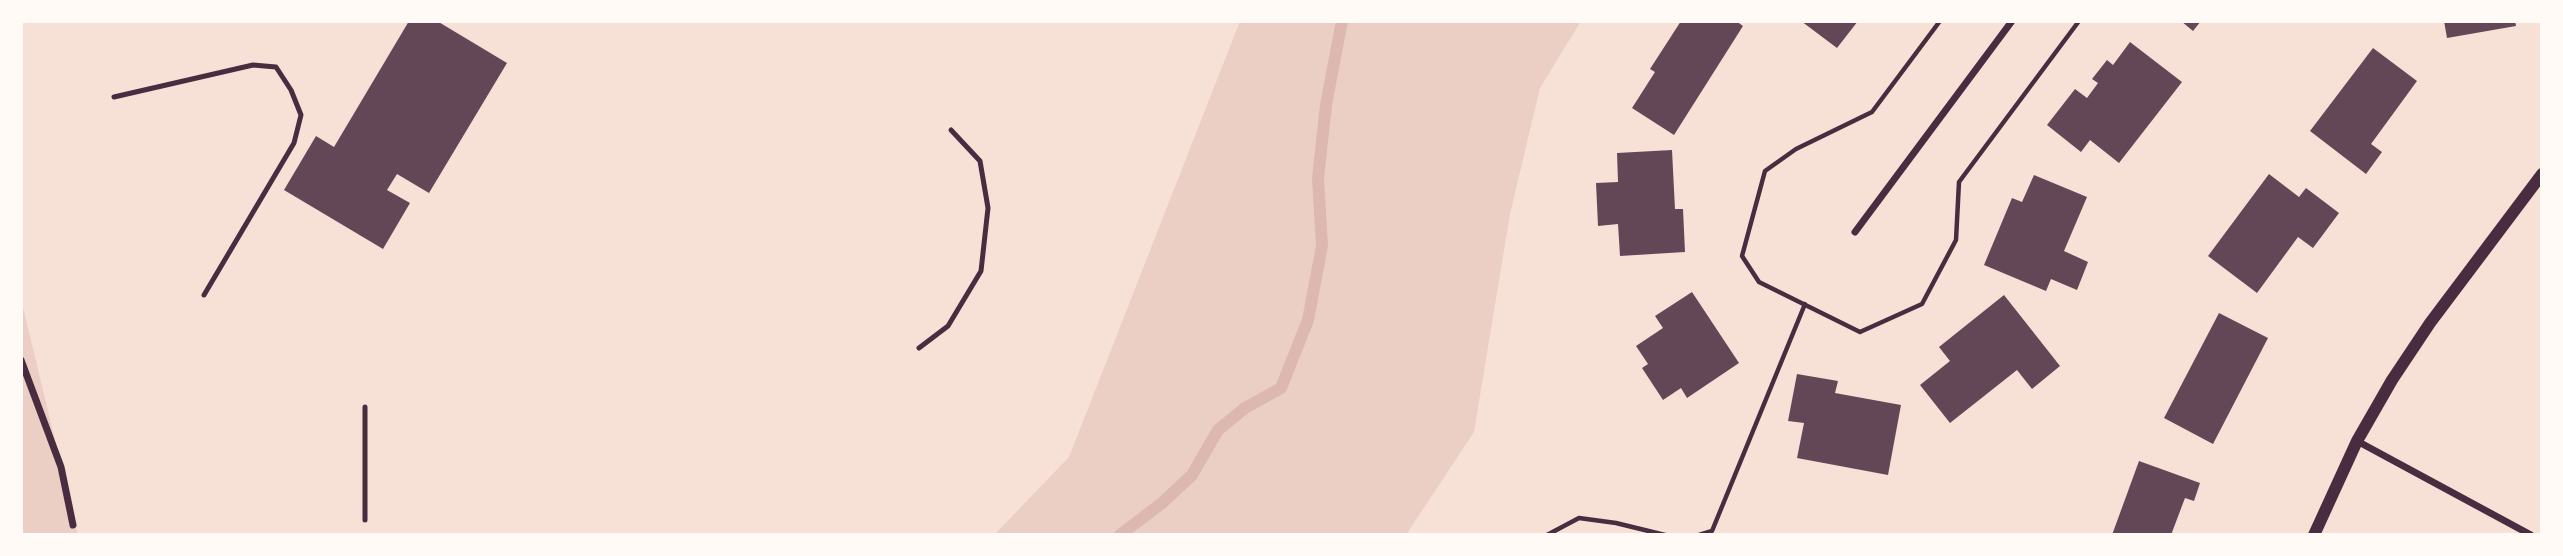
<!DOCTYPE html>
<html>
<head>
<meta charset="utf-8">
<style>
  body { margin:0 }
  #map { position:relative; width:2563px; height:556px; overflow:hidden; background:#f7e1d7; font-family:Roboto,sans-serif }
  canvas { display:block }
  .frame { position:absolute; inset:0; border:23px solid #fffaf5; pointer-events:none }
</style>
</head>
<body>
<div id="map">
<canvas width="2563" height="556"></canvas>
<div class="frame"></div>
</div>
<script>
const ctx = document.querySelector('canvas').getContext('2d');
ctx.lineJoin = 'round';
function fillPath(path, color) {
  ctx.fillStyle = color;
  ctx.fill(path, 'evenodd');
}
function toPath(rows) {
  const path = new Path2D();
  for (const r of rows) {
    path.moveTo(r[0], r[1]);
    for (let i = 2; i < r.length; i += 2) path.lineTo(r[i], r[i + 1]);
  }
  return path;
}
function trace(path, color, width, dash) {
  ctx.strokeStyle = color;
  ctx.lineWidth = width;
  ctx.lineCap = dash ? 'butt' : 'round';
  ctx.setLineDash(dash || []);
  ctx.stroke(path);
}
fillPath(toPath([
  [1240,21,1581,21,1540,88,1510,214,1474,432,1406,535,994,535,1069,457],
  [21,299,78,535,21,535]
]), '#ebcfc5');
trace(toPath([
  [1120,535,1162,503,1192,475,1218,430,1245,408,1281,388,1308,320,1322,246,1318,178,1326,105,1342,21]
]), '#dcb8b0', 12);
fillPath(toPath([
  [409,21,437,21,507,63,429,193,397,174,387,190,410,203,383,249,284,190,316,136,334,147],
  [1681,21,1736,21,1743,26,1674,135,1632,108,1655,72,1650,69],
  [1801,21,1858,21,1837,48],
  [2181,21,2201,21,2193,31],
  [2444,21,2515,21,2516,26,2447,38],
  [2130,42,2182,82,2119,163,2090,140,2081,152,2047,125,2075,89,2087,98,2098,83,2092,79,2107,60,2113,65],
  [2373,48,2417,81,2371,144,2382,152,2366,174,2310,131],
  [1672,150,1675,209,1683,209,1685,252,1620,256,1618,224,1598,226,1596,183,1618,182,1617,153],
  [2269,174,2299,197,2306,188,2339,213,2313,248,2298,237,2257,293,2208,256],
  [2034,175,2087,197,2064,251,2088,262,2077,290,2051,279,2046,291,1984,265,2012,198,2022,202],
  [1692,292,1739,363,1687,398,1681,388,1663,400,1642,368,1648,364,1636,346,1663,328,1655,316],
  [2004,295,2060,366,2032,389,2017,370,1950,423,1920,385,1950,361,1939,347],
  [2219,313,2268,338,2213,444,2164,418],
  [1797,374,1838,381,1835,393,1901,405,1888,475,1797,458,1804,423,1788,421],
  [2139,461,2200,483,2194,501,2185,498,2171,535,2112,535]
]), '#644757');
trace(toPath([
  [1940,21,1872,112,1796,149,1765,171,1742,256,1759,282,1860,332,1922,304,1956,240,1959,182,2079,21],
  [1547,535,1579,518,1616,523,1665,535],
  [1699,535,1712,531,1805,304]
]), '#4a2c40', 4.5);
trace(toPath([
  [114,97,253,65,276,67,291,90,301,115,294,143,204,295],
  [919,348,948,326,981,271,988,208,980,161,951,130],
  [365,407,365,520]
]), '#4a2c40', 5);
trace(toPath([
  [1855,232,2012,21],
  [21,360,61,467,73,525],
  [2357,441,2531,535]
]), '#4a2c40', 7);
trace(toPath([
  [2314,535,2357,441,2392,380,2430,323,2542,174]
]), '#4a2c40', 12);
</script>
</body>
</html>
